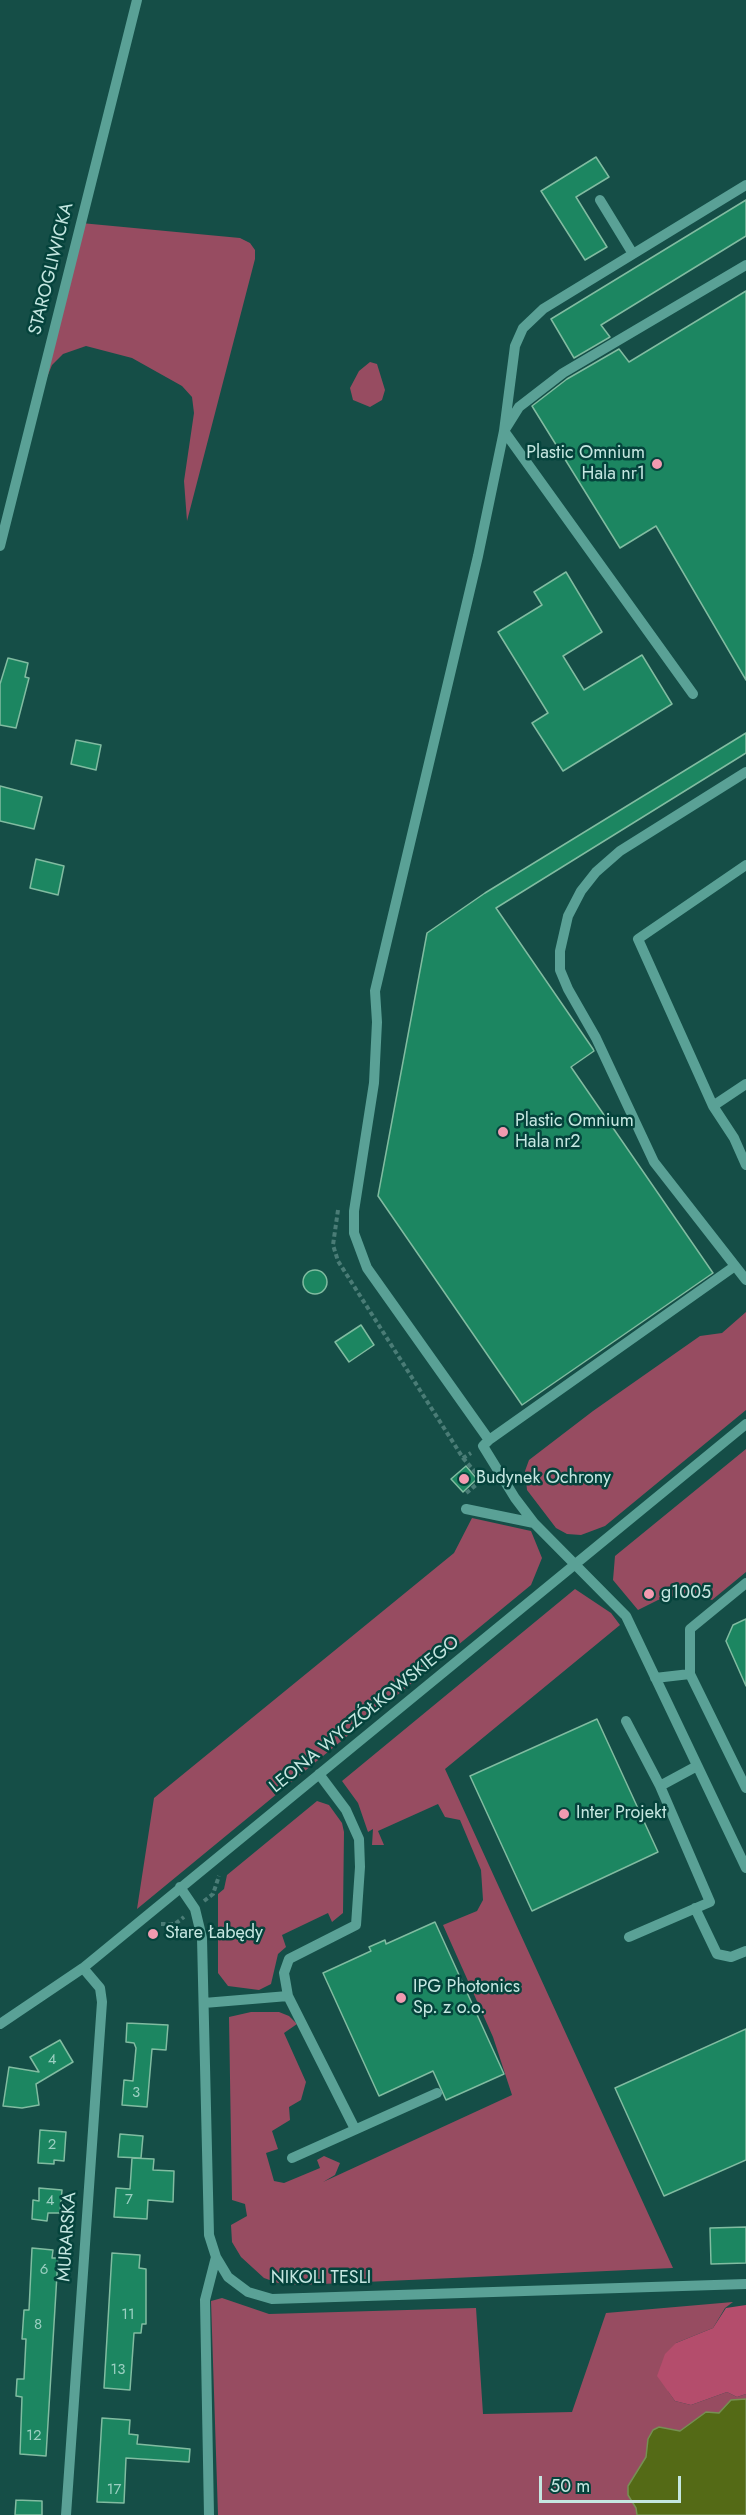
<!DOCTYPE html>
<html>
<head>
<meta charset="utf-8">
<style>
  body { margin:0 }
  #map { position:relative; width:746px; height:2515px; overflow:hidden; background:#154e47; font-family:Jost,sans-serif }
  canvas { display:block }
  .scale { position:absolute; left:539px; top:2476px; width:142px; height:27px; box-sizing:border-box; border:3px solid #c5e7e1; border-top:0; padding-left:8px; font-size:18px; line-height:21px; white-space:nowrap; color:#c5e7e1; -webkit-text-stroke:4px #05433c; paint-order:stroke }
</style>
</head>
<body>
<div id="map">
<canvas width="746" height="2515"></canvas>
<div class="scale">50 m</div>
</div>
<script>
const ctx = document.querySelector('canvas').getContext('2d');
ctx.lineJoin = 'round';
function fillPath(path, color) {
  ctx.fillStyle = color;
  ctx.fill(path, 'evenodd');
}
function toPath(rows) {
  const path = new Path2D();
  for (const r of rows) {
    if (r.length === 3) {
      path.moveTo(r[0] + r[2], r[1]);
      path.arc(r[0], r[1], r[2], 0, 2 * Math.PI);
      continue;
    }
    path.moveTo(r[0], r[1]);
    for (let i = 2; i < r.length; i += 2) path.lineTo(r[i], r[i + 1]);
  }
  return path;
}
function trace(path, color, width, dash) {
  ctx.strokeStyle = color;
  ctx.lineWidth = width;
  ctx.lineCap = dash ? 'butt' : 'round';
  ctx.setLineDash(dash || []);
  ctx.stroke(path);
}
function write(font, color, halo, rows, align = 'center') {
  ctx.font = font + ' Jost,sans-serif';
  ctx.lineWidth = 5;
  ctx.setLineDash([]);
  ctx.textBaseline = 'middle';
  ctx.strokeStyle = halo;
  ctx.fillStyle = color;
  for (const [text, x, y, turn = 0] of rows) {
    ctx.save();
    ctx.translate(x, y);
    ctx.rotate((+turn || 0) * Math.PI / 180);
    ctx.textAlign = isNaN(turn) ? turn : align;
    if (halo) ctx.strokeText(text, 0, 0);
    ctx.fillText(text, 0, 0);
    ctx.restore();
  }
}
fillPath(toPath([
  [81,223,240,238,250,243,255,250,255,259,187,521,184,481,194,413,192,397,182,386,132,358,86,346,63,354,52,365,34,409],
  [370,362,377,364,385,390,382,400,370,407,353,400,350,388,359,371],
  [746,1312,746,1410,605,1526,581,1535,567,1534,556,1528,527,1490,525,1471,529,1460,593,1411,700,1336,722,1333],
  [746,1449,746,1572,712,1600,691,1592,658,1600,638,1610,613,1580,615,1556],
  [472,1518,531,1531,542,1558,531,1585,137,1909,154,1798,454,1553],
  [575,1589,611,1613,620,1625,445,1769,673,2268,299,2285,278,2283,264,2278,241,2257,232,2242,231,2225,247,2216,245,2204,232,2200,229,2017,251,2012,279,2012,289,2016,297,2024,284,2033,306,2082,301,2100,289,2107,290,2120,272,2131,278,2149,266,2153,274,2181,284,2183,320,2168,317,2160,324,2156,340,2163,335,2175,323,2182,512,2095,493,2037,443,1925,477,1911,483,1900,481,1870,460,1820,445,1817,438,1804,378,1831,384,1845,372,1845,373,1829,368,1832,358,1803,342,1781],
  [317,1801,329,1805,342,1823,344,1832,343,1913,332,1922,328,1913,282,1935,286,1947,278,1954,271,1984,259,1990,228,1986,218,1973,218,1894,224,1889,227,1875],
  [222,2298,269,2314,476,2308,483,2414,572,2412,606,2313,733,2302,725,2308,713,2328,676,2343,668,2391,675,2401,691,2405,727,2392,737,2397,746,2394,746,2515,218,2515,211,2301]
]), '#974c61');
fillPath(toPath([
  [746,2305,746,2394,737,2397,727,2392,691,2405,675,2401,657,2376,665,2354,676,2343,713,2328,726,2308]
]), '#b44d6c');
const water = toPath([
  [746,2399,746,2515,637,2515,636,2508,628,2495,628,2486,646,2457,648,2439,653,2430,659,2427,680,2431,706,2412,719,2413,731,2400,746,2399]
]);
fillPath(water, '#546a16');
trace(water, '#769053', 1.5);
const building = toPath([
  [596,157,609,177,576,197,607,247,585,260,541,191,596,157],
  [746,200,746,236,601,325,610,337,574,358,551,319,746,200],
  [746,291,746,680,656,526,620,548,532,406,567,379,619,349,629,362,746,291],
  [566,572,602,632,563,656,584,690,642,655,672,704,563,771,532,723,548,713,498,632,542,605,534,592,566,572],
  [8,658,28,663,25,677,29,678,16,728,0,725,0,684,8,658],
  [746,733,746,753,496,908,593,1049,594,1051,571,1067,713,1273,522,1405,378,1196,427,933,485,893,746,733],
  [76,740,101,745,96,770,71,764,76,740],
  [0,786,42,797,34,829,0,821,0,786],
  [36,859,64,866,58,895,30,888,36,859],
  [315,1282,12],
  [361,1325,374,1345,349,1362,335,1342,361,1325],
  [466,1466,477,1479,463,1492,451,1479,466,1466],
  [746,1619,746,1686,726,1641,733,1625,746,1619],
  [597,1719,658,1852,532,1911,470,1776,597,1719],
  [435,1922,504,2074,446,2100,433,2071,379,2096,323,1973,371,1951,369,1947,385,1940,386,1944,435,1922],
  [127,2023,168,2025,166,2050,152,2049,147,2107,122,2105,124,2080,133,2081,136,2048,134,2043,126,2042,127,2023],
  [746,2029,746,2160,664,2196,615,2088,746,2029],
  [60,2040,73,2062,36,2084,39,2105,22,2108,3,2106,9,2067,39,2072,30,2057,60,2040],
  [40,2130,66,2132,64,2161,54,2160,54,2164,38,2163,40,2130],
  [120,2134,143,2136,141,2158,118,2157,120,2134],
  [132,2158,154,2159,153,2170,174,2171,173,2202,148,2200,147,2219,114,2217,116,2188,130,2189,132,2158],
  [39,2188,62,2190,60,2213,48,2213,47,2221,32,2219,33,2200,39,2201,39,2188],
  [746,2227,746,2263,711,2264,710,2228,746,2227],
  [32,2248,53,2250,52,2258,58,2258,46,2456,20,2454,22,2397,16,2396,17,2379,24,2379,26,2339,22,2339,24,2310,29,2310,32,2248],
  [112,2253,140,2255,139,2268,146,2269,146,2324,142,2324,141,2333,134,2333,130,2390,104,2388,112,2253],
  [102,2418,130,2420,129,2434,138,2435,137,2444,190,2449,189,2462,126,2458,124,2503,97,2502,102,2418],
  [16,2500,42,2501,42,2515,15,2515,16,2500]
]);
fillPath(building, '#1c8661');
trace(building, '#81bca1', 1.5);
trace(toPath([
  [338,1210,333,1245,338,1261,463,1458,471,1453],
  [463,1458,482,1480,464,1495],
  [204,1901,213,1894,219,1876],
  [161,1924,175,1924,184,1917]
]), '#4a7c76', 4, [4.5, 3]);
trace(toPath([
  [746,185,543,309,523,328,515,346,504,431,478,556,375,991,377,1022,374,1083,354,1211,354,1233,367,1268,489,1440,483,1446,515,1498,534,1523,626,1616,746,1868],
  [600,200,633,254],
  [0,546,137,0],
  [693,694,504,431,519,407,563,373,746,265],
  [746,772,620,851,596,872,581,891,568,916,560,951,560,970,568,989,596,1038,654,1162,746,1280],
  [746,865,638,939,713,1106,734,1138,746,1165],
  [713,1106,746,1084],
  [489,1440,735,1266],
  [466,1509,534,1523],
  [746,1583,690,1629,690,1674,746,1788],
  [655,1678,690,1674],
  [626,1721,660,1786,697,1766],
  [180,1887,195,1909,202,1938,209,2235,216,2257,228,2277,248,2292,272,2299,746,2284],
  [695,1908,717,1954,731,1957,746,1951],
  [629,1937,710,1902,660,1786],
  [288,1996,284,1973,289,1959,356,1925,360,1867,359,1839,346,1810,319,1774],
  [204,2003,288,1996,355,2129],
  [0,2024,83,1968,746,1424],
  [292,2158,437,2093],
  [66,2515,102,2002,100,1988,83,1968],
  [209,2515,205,2300,216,2257]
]), '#5aa196', 10);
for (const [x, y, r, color] of [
  [657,464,6,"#f29ab0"],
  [503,1132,6,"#f29ab0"],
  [464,1479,6,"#f29ab0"],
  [649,1594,6,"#f29ab0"],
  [564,1814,6,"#f29ab0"],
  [153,1934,6,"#f29ab0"],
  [401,1998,6,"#f29ab0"]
]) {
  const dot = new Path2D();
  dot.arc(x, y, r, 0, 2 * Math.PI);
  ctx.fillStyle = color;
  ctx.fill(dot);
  trace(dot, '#05433c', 2);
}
write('15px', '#9bcfc1', null, [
  ["4",52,2060],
  ["3",136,2093],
  ["2",52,2145],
  ["7",129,2200],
  ["4",50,2201],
  ["6",44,2270],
  ["11",128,2315],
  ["8",38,2325],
  ["13",118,2370],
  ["12",34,2436],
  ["17",114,2490]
]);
write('18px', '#c5e7e1', '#05433c', [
  ["STAROGLIWICKA",52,269,-76],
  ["LEONA WYCZÓŁKOWSKIEGO",365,1715,-39],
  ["MURARSKA",68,2237,-86],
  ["NIKOLI TESLI",321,2279]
]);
write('18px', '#c5e7e1', '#05433c', [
  ["Plastic Omnium",645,454,"right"],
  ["Hala nr1",645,475,"right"],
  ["Plastic Omnium",515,1122],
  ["Hala nr2",515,1143],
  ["Budynek Ochrony",476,1479],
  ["g1005",661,1594],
  ["Inter Projekt",576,1814],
  ["Stare Łabędy",165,1934],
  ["IPG Photonics",413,1988],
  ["Sp. z o.o.",413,2009]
], 'left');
</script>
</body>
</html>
